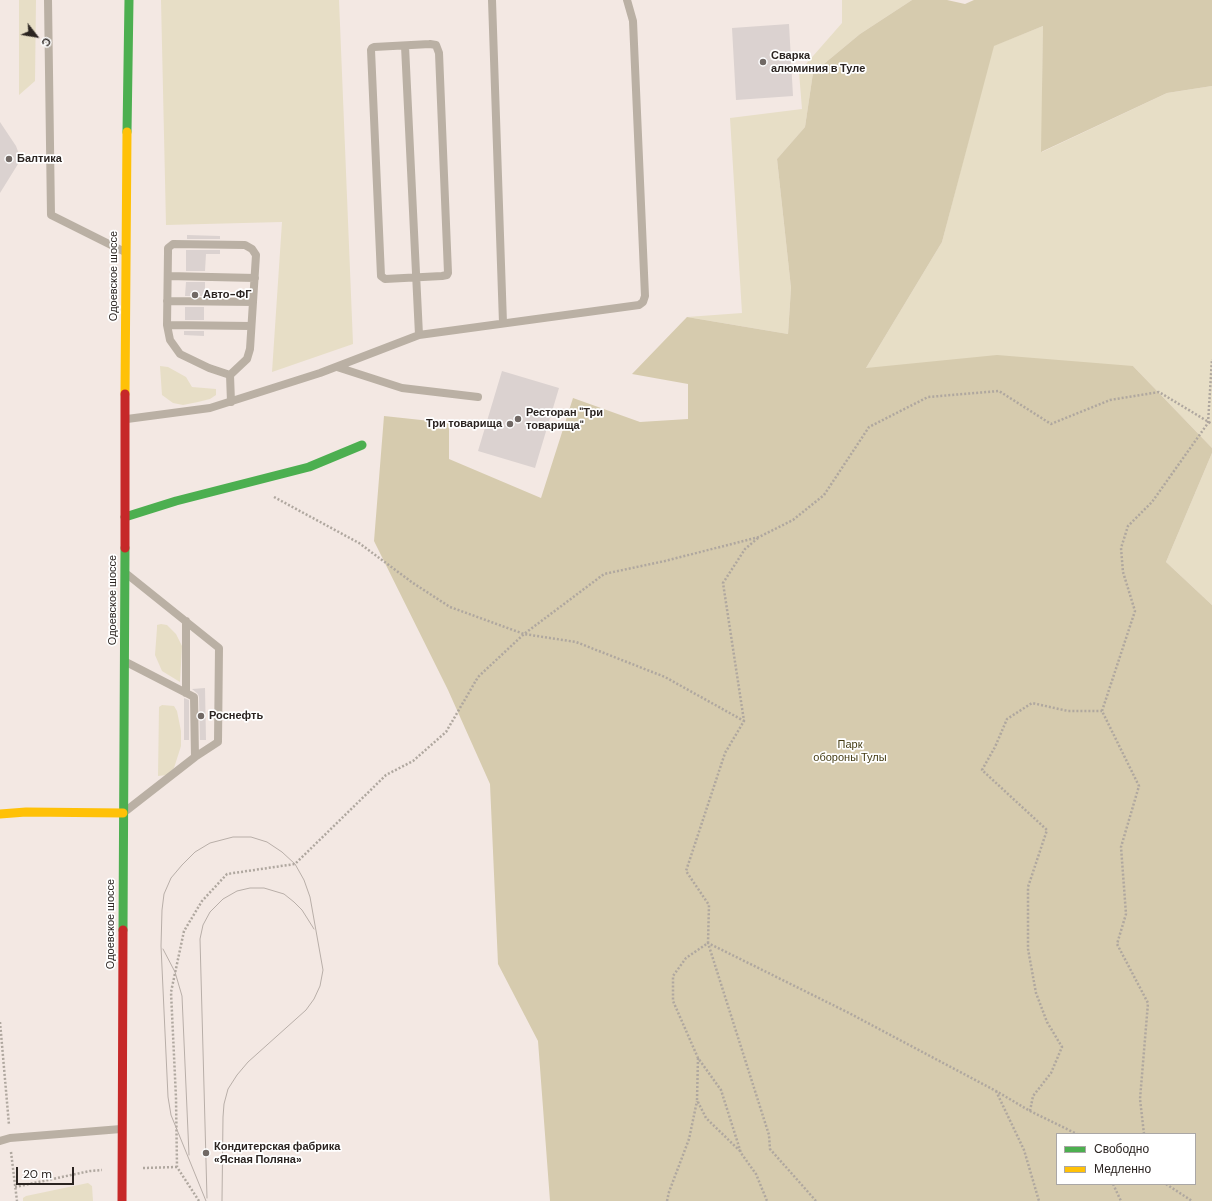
<!DOCTYPE html>
<html>
<head>
<meta charset="utf-8">
<style>
  body { margin:0 }
  #map { position:relative; width:1212px; height:1201px; overflow:hidden; background:#f3e8e3; font-family:"DM Sans",sans-serif }
  canvas { display:block }
  .legend { position:absolute; left:1056px; top:1133px; width:140px; height:52px; box-sizing:border-box; background:#fff; border:1px solid #aaa7a6; margin:0; padding:5px 7px; list-style:none; font-size:12px; color:#2b2421 }
  .legend li { display:flex; align-items:center; gap:8px; height:20px }
  .legend b { width:20px; border:1px solid #aaa7a6 }
  .north { position:absolute; left:16px; top:16px; width:40px; height:40px; -webkit-text-stroke:3px #fff; paint-order:stroke; rotate:121deg; font-size:11px; font-weight:700; line-height:16px; text-align:center; color:#2b2421 }
  .north::after { content:''; display:block; margin:auto; width:14px; height:18px; background:#2b2421; clip-path:polygon(50% 0,100% 100%,50% 72%,0 100%) }
  .scale { position:absolute; left:16px; top:1167px; width:58px; height:18px; box-sizing:border-box; border:2px solid #2b2421; border-top:0; padding-left:5px; font-size:12px; line-height:14px; white-space:nowrap; color:#2b2421; -webkit-text-stroke:3px #fff; paint-order:stroke }
</style>
</head>
<body>
<div id="map">
<canvas width="1212" height="1201"></canvas>
<ul class="legend">
<li><b style="height:5px;background:#4caf50"></b>Свободно</li>
<li><b style="height:5px;background:#ffc107"></b>Медленно</li>
</ul>
<div class="north">С</div>
<div class="scale">20 m</div>
</div>
<script>
const ctx = document.querySelector('canvas').getContext('2d');
ctx.lineJoin = 'round';
function fillPath(path, color) {
  ctx.fillStyle = color;
  ctx.fill(path, 'evenodd');
}
function toPath(rows) {
  const path = new Path2D();
  for (const r of rows) {
    path.moveTo(r[0], r[1]);
    for (let i = 2; i < r.length; i += 2) path.lineTo(r[i], r[i + 1]);
  }
  return path;
}
function trace(path, color, width, dash) {
  ctx.strokeStyle = color;
  ctx.lineWidth = width;
  ctx.lineCap = dash ? 'butt' : 'round';
  ctx.setLineDash(dash || []);
  ctx.stroke(path);
}
function write(font, color, halo, rows, align = 'center') {
  ctx.font = font + ' "DM Sans",sans-serif';
  ctx.lineWidth = 3.5;
  ctx.setLineDash([]);
  ctx.textBaseline = 'middle';
  ctx.strokeStyle = halo;
  ctx.fillStyle = color;
  for (const [text, x, y, turn = 0] of rows) {
    ctx.save();
    ctx.translate(x, y);
    ctx.rotate((+turn || 0) * Math.PI / 180);
    ctx.textAlign = isNaN(turn) ? turn : align;
    if (halo) ctx.strokeText(text, 0, 0);
    ctx.fillText(text, 0, 0);
    ctx.restore();
  }
}
fillPath(toPath([
  [19,0,36,0,35,81,19,95],
  [161,0,339,0,353,344,272,372,282,222,166,225],
  [842,0,912,0,860,34,813,73,805,127,777,159,791,288,788,334,687,317,742,313,730,118,802,109,799,72,842,23],
  [1043,26,1042,152,1167,93,1212,86,1212,448,1133,366,866,368,942,242,993,46],
  [160,366,168,367,186,377,192,387,216,389,216,395,210,399,198,402,183,405,173,403,162,395],
  [1212,453,1212,605,1166,562],
  [161,624,167,625,176,634,182,646,180,682,162,671,155,655,157,628,157,625],
  [162,705,174,706,177,711,181,731,181,746,174,768,167,775,158,776,159,707],
  [88,1183,92,1186,93,1201,23,1201,23,1198,26,1196]
]), '#e7dec6');
fillPath(toPath([
  [912,0,947,0,965,4,974,0,1212,0,1212,86,1167,93,1041,152,1043,26,994,46,942,242,866,368,997,355,1133,366,1212,448,1212,453,1166,562,1212,605,1212,1201,550,1201,538,1041,498,964,490,784,448,690,374,541,384,416,449,423,449,459,541,498,573,398,640,422,688,419,688,384,632,374,687,317,788,334,791,288,777,159,805,127,813,73,860,34],
  [1057,1134,1195,1134,1195,1184,1057,1184]
]), '#d6cbae');
fillPath(toPath([
  [789,24,793,96,736,100,732,28],
  [0,122,16,146,19,154,18,164,0,193],
  [187,235,220,236,220,239,187,239],
  [186,250,220,250,220,254,206,254,205,271,186,271],
  [186,282,205,282,205,296,185,296],
  [185,307,204,307,204,320,185,320],
  [184,331,204,331,204,336,184,335],
  [502,371,559,388,535,468,478,451],
  [205,688,206,740,200,740,199,697,198,694,192,689],
  [184,698,189,700,189,740,184,740]
]), '#dbd2d0');
trace(toPath([
  [274,497,359,543,413,583,450,607,524,634,604,574,665,561,759,537,793,520,824,495,869,427,928,397,999,391,1051,424,1110,400,1159,392,1212,424],
  [758,538,745,549,723,583,744,721,725,753,686,871,709,905,708,943,686,958,673,976,673,1001,698,1058,721,1090,741,1153,756,1174,767,1201],
  [0,1022,9,1125],
  [698,1058,697,1100,706,1118,741,1152],
  [996,1091,1024,1150,1039,1201],
  [1030,1111,1033,1096,1051,1073,1062,1047,1047,1022,1036,993,1028,949,1028,887,1047,830,982,770,995,747,1007,719,1032,703,1068,711,1102,711],
  [1144,1134,1140,1099,1148,1003,1117,944,1126,914,1121,847,1139,786,1102,711,1135,611,1123,572,1121,548,1128,526,1152,502,1208,423,1212,359],
  [11,1152,17,1201],
  [143,1168,177,1167],
  [1113,1184,1121,1201],
  [1166,1184,1192,1201],
  [15,1187,90,1171,102,1170],
  [199,1201,177,1167,176,1098,171,992,184,931,202,901,227,874,295,864,386,775,413,761,446,732,478,677,524,634,576,642,665,677,744,721],
  [667,1201,669,1192,689,1139,697,1101],
  [816,1201,770,1149,769,1135,708,943,847,1012,996,1091,1030,1111,1077,1134]
]), '#afa79f', 2.5, [2, 2]);
trace(toPath([
  [48,0,51,215,125,252],
  [492,0,503,323],
  [430,44,436,45,439,53,448,273,447,275,442,276,385,279,381,276,371,50,372,48,374,47,430,44],
  [168,276,255,278],
  [167,301,253,302],
  [167,325,251,326],
  [419,335,639,305,643,302,645,296,633,21,627,0],
  [337,367,402,388,478,397],
  [230,375,209,368,180,354,170,340,167,325,168,252,168,248,173,244,245,245,252,249,256,255,250,349,247,359,230,375,231,402],
  [127,419,210,408,320,373,419,335,405,46],
  [128,575,219,648,218,742,195,757],
  [126,662,194,697,195,757,127,810],
  [186,693,186,621],
  [0,1141,10,1138,121,1129]
]), '#bab0a4', 8);
trace(toPath([
  [127,132,129,0],
  [125,517,176,501,309,467,362,445],
  [123,930,125,548]
]), '#4caf50', 9);
trace(toPath([
  [125,394,127,132],
  [0,814,26,812,123,813]
]), '#ffc107', 9);
trace(toPath([
  [125,548,125,394],
  [122,1201,123,930]
]), '#c62828', 9);
trace(toPath([
  [163,949,175,972,182,996,189,1155],
  [207,1198,200,939,203,925,210,912,223,899,237,891,250,888,264,888,284,894,294,902,302,910,314,929],
  [206,1201,171,1115,168,1097,161,946,162,910,164,894,171,878,182,865,195,852,210,843,233,837,251,837,267,842,282,852,295,864,304,880,310,897,323,970,320,986,314,999,306,1010,248,1062,237,1075,228,1089,224,1104,223,1117,222,1201]
]), '#b8aea8', 1);
for (const [x, y, r, color] of [
  [763,62,4,"#716965"],
  [9,159,4,"#716965"],
  [195,295,4,"#716965"],
  [518,419,4,"#716965"],
  [510,424,4,"#716965"],
  [201,716,4,"#716965"],
  [206,1153,4,"#716965"]
]) {
  const dot = new Path2D();
  dot.arc(x, y, r, 0, 2 * Math.PI);
  ctx.fillStyle = color;
  ctx.fill(dot);
  trace(dot, '#fff', 1.5);
}
write('bold 11px', '#2b2421', '#fff', [
  ["Сварка",771,56],
  ["алюминия в Туле",771,69],
  ["Балтика",17,159],
  ["Авто-ФГ",203,295],
  ["Ресторан \"Три",526,413],
  ["товарища\"",526,426],
  ["Три товарища",502,424,"right"],
  ["Роснефть",209,716],
  ["Кондитерская фабрика",214,1147],
  ["«Ясная Поляна»",214,1160]
], 'left');
write('11px', '#2b2421', '#fff', [
  ["Одоевское шоссе",114,276,-90],
  ["Одоевское шоссе",113,600,-90],
  ["Одоевское шоссе",111,924,-90]
]);
write('11px', '#443c14', '#fff', [
  ["Парк",850,745],
  ["обороны Тулы",850,758]
]);
</script>
</body>
</html>
